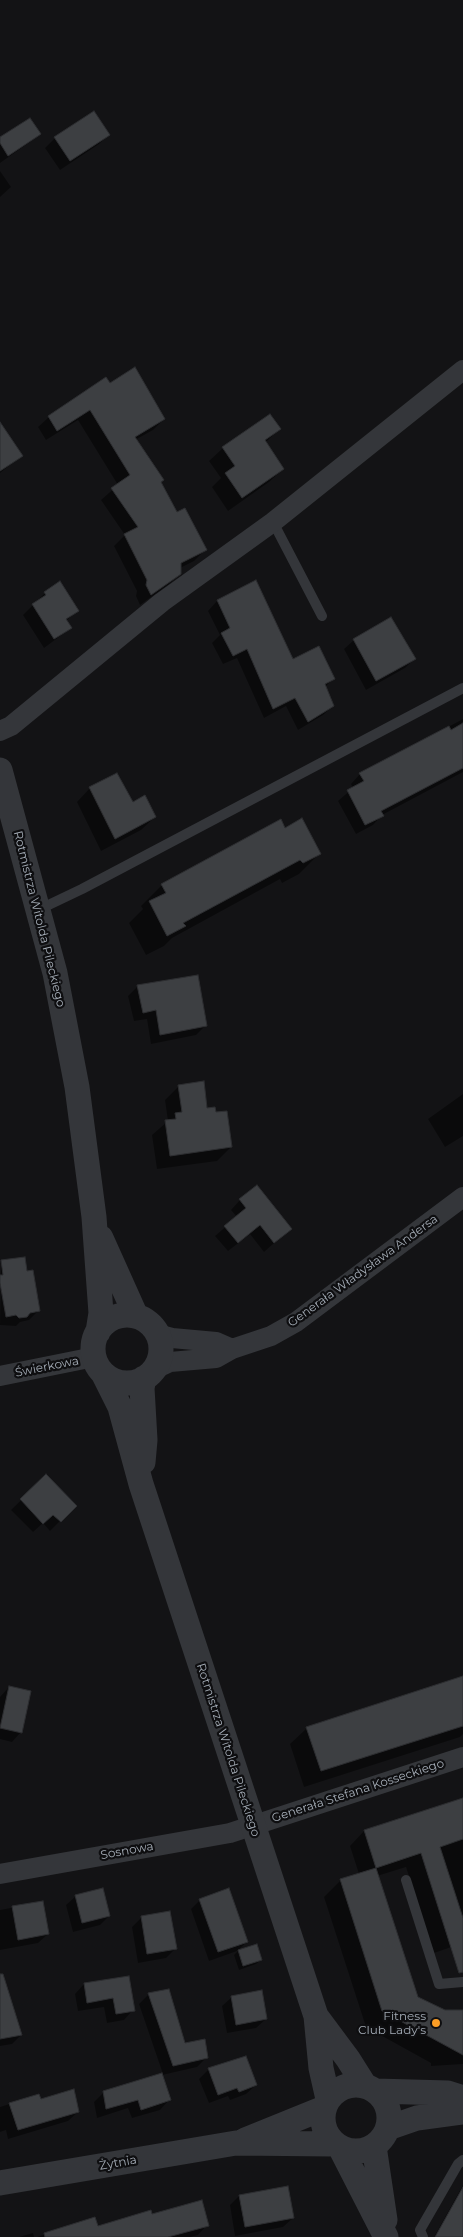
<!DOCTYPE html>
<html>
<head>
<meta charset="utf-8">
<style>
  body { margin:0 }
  canvas { display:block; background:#131315 }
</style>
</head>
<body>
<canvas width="463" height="2237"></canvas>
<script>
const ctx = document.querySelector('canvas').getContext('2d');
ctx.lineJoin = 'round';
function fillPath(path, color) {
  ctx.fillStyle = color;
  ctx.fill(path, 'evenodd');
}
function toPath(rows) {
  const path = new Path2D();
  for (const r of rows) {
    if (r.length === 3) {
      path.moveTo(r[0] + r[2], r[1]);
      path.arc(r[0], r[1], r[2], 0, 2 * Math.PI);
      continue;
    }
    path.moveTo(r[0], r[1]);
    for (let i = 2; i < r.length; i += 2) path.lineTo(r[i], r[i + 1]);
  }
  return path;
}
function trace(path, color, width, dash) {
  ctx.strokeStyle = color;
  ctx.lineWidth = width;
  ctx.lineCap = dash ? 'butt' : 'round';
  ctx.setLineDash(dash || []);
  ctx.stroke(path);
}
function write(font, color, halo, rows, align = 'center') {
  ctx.font = font + ' Montserrat,sans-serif';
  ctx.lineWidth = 4.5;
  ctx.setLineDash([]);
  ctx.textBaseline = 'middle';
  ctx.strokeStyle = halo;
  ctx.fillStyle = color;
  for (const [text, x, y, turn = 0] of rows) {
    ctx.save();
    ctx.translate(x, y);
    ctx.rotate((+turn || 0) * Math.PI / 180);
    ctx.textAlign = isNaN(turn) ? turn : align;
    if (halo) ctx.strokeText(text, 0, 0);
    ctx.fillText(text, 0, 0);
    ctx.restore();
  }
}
fillPath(toPath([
  [94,112,109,134,99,144,60,170,45,148,55,138],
  [39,134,30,142,0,163,0,139],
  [0,171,11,187,0,197],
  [110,384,164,419,153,430,135,440,176,514,205,550,194,561,180,568,180,573,169,584,140,605,136,596,137,591,114,546,125,535,101,500,118,485,78,420,46,440,38,427,49,417],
  [279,429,265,443,283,469,269,482,228,511,212,487,221,478,209,461,223,448],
  [0,434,21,456,0,473],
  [255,582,292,661,333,679,325,687,333,706,323,715,298,730,286,706,264,718,237,658,223,664,212,643,220,635,208,611,217,601],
  [45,593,77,610,66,621,71,628,44,648,23,615],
  [354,640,414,659,405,668,366,690,344,649],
  [463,719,463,772,382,815,373,825,356,834,338,801,353,788,351,784,360,774],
  [90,788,132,804,155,817,141,830,101,851,77,802],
  [280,821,284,830,319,854,299,874,282,883,280,879,172,938,164,946,146,955,129,923,143,909,141,906,162,885],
  [138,986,205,1026,196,1035,151,1044,147,1019,134,1021,128,996],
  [179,1086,206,1110,231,1147,217,1161,157,1169,152,1135,168,1121,165,1100],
  [463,1094,463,1136,445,1147,428,1119],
  [240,1200,290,1229,264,1252,250,1234,228,1251,215,1236,237,1217,231,1210],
  [1,1262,26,1272,38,1311,29,1320,20,1322,16,1326,0,1325],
  [46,1476,75,1506,50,1531,43,1523,33,1532,11,1510],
  [463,1678,463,1734,460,1737,304,1787,290,1744,307,1728],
  [9,1687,21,1732,12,1742,0,1739,0,1697],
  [463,1799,463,1943,434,1953,406,1867,377,1876,417,1998,444,2011,463,2011,463,2064,431,2066,431,2063,366,2027,324,1897,340,1881,359,1874,350,1846,364,1831],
  [76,1896,109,1916,100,1925,73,1932,66,1905],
  [200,1900,247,1942,237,1951,209,1961,191,1909],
  [42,1902,48,1934,38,1943,0,1950,0,1910],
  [142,1917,175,1949,166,1958,138,1963,132,1927],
  [238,1951,261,1960,256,1964,239,1970,234,1955],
  [128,1977,133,2010,124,2020,107,2023,104,2007,78,2011,75,1994,84,1984],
  [149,1994,184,2044,207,2057,197,2067,162,2075,169,2100,160,2110,132,2118,128,2108,97,2118,94,2102,104,2092,163,2074,139,2004],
  [232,1997,266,2019,256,2028,227,2033,222,2006],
  [0,1998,21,2035,12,2044,0,2046],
  [209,2069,256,2085,246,2094,230,2100,228,2096,209,2103,199,2079],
  [38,2095,40,2101,78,2112,68,2121,8,2139,6,2130,0,2132,0,2107],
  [463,2185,463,2237,434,2237],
  [239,2196,293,2218,283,2227,235,2236,230,2205],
  [151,2216,207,2225,198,2235,190,2237,37,2237,94,2219,97,2228],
  [33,2233,34,2237,19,2237]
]), '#0007');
const building = toPath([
  [94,111,110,135,70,161,54,137,94,111],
  [30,118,41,134,8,156,0,143,0,137,30,118],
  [135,367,165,419,135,437,164,480,161,482,177,512,185,508,207,550,181,563,181,574,151,595,146,585,147,580,124,534,138,527,111,488,130,475,90,410,57,431,48,416,106,377,110,383,135,367],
  [270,414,281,429,265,440,284,469,242,498,225,473,235,466,222,447,270,414],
  [0,422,23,456,0,471,0,422],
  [256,580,293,659,319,646,335,679,325,684,334,706,308,722,295,698,273,709,247,649,233,656,221,633,230,628,217,600,256,580],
  [60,581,79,611,66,619,72,628,54,639,32,604,46,595,44,592,60,581],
  [391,617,416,659,376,681,353,639,391,617],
  [463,723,463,768,381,811,384,816,365,825,347,790,364,781,359,773,449,726,451,730,463,723],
  [117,773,133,802,145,795,156,817,115,839,89,787,117,773],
  [302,818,321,854,303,863,300,860,183,923,186,926,167,936,149,901,166,893,161,884,281,819,285,828,302,818],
  [198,975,207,1026,160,1035,156,1010,143,1013,137,985,198,975],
  [204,1081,207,1108,215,1107,216,1112,227,1111,232,1147,170,1156,165,1120,176,1119,175,1113,182,1112,178,1085,204,1081],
  [257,1185,292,1229,274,1243,260,1225,238,1243,224,1226,246,1208,239,1199,257,1185],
  [25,1257,27,1271,33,1270,40,1311,30,1313,27,1317,19,1318,16,1315,6,1317,0,1283,0,1275,3,1275,1,1260,25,1257],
  [46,1474,77,1506,61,1522,53,1515,43,1524,20,1499,46,1474],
  [463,1676,463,1726,321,1771,306,1727,463,1676],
  [9,1686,31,1691,22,1733,0,1728,9,1686],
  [463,1798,463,1839,440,1847,463,1918,463,1972,459,1973,421,1853,376,1868,364,1830,463,1798],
  [376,1868,418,1997,445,2010,463,2010,463,2055,382,2011,340,1879,376,1868],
  [103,1888,110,1916,82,1923,75,1895,103,1888],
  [229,1888,248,1942,218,1952,199,1899,229,1888],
  [43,1901,49,1934,18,1940,12,1906,43,1901],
  [170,1911,177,1949,147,1954,141,1916,170,1911],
  [257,1944,262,1960,243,1966,238,1950,257,1944],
  [0,1974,3,1974,22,2035,0,2039,0,1974],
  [129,1976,135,2011,116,2014,113,1998,87,2003,84,1983,129,1976],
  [169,1989,185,2043,205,2039,208,2058,173,2066,148,1993,169,1989],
  [262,1990,267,2019,236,2025,231,1996,262,1990],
  [246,2056,257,2085,239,2092,237,2088,218,2095,208,2068,246,2056],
  [162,2073,171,2100,141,2110,138,2100,106,2109,103,2091,162,2073],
  [74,2089,79,2112,18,2130,9,2103,39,2094,41,2099,74,2089],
  [288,2186,294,2218,245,2227,239,2195,288,2186],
  [463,2187,463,2237,435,2237,463,2187],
  [202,2200,209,2226,168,2237,45,2237,44,2233,95,2217,98,2226,151,2210,152,2214,202,2200]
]);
fillPath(building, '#3d3f42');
trace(building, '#2d2e31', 1);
trace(toPath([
  [273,522,322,616],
  [38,910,82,889,463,688],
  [406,1880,439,1984,463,1982],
  [423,2237,420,2230,458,2164,463,2160]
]), '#34363a', 10);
trace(toPath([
  [0,731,11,726,162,602,273,522,463,370],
  [157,1334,172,1338,216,1342,232,1349],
  [153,1370,170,1362,216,1358,232,1349,271,1336,296,1322,463,1197],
  [0,1376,94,1357],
  [0,1874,230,1833,463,1757]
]), '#34363a', 20);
trace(toPath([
  [0,770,55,973,77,1087,94,1217,101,1313,98,1332],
  [101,1238,136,1316],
  [127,1349,34],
  [103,1373,120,1407,141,1484,316,2016,321,2068,328,2099],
  [143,1462,145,1440,142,1388,144,1378],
  [316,2016,348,2059,365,2086],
  [356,2118,33],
  [375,2091,448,2093,463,2098],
  [388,2128,417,2118,463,2112],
  [245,2140,324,2108],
  [374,2146,385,2220],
  [341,2149,386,2237],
  [0,2183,236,2143,334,2144]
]), '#34363a', 25);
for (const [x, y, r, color] of [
  [436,2023,5,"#fb9d25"]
]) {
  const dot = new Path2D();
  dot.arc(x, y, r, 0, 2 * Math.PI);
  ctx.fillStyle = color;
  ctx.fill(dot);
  trace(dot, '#0e0e10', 2);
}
write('12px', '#a4acb6', '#0e0e10', [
  ["Rotmistrza Witolda Pileckiego",39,919,76],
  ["Generała Władysława Andersa",363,1271,-36],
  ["Świerkowa",47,1367,-11],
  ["Rotmistrza Witolda Pileckiego",228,1750,72],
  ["Generała Stefana Kosseckiego",358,1791,-18],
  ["Sosnowa",127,1851,-10],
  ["Żytnia",118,2163,-10]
]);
write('12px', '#a4acb6', '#0e0e10', [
  ["Fitness",426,2016],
  ["Club Lady's",426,2030]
], 'right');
</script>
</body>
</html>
